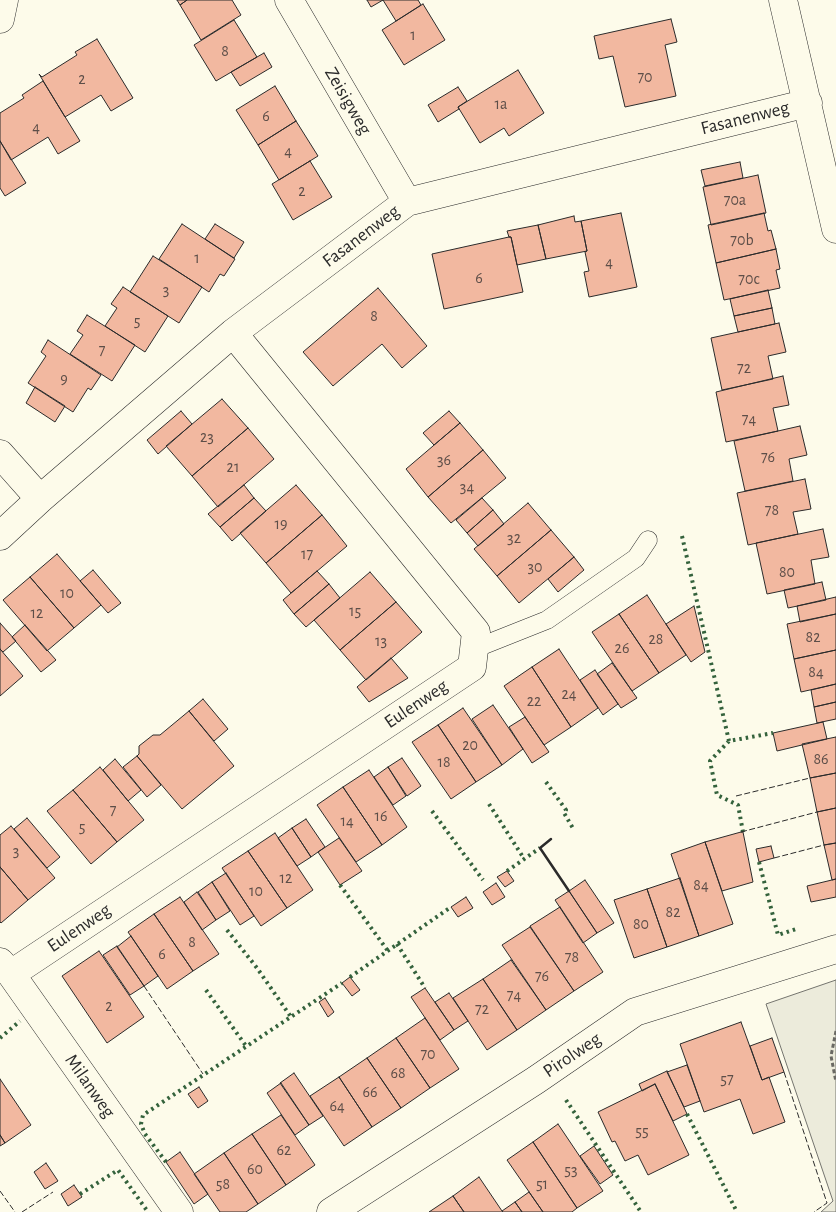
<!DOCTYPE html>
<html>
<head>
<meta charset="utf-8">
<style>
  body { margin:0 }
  canvas { display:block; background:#fdfbea }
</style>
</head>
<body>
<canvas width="836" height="1212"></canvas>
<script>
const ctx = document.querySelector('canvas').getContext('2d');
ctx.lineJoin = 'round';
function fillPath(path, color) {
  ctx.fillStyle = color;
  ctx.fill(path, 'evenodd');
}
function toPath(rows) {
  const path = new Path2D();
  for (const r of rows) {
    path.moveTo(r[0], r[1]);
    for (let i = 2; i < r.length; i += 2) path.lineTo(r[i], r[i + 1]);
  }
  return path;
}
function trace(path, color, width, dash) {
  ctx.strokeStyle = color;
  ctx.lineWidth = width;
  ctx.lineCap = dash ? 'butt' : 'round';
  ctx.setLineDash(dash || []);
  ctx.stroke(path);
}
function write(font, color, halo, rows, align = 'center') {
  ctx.font = font + ' "Alegreya Sans",sans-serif';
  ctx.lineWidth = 4;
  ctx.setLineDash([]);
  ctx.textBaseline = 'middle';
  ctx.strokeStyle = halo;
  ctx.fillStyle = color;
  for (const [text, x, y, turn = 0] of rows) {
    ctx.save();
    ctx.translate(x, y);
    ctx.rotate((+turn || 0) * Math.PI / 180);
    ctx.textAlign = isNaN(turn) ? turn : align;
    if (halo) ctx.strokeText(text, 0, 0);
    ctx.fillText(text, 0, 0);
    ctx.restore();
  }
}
const green = toPath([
  [836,980,836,1212,821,1212,833,1201,766,1004,836,980]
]);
fillPath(green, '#ecebdb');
trace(green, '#74746e', 1);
const building = toPath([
  [177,0,187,0,180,5,177,0],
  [187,0,232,0,241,15,201,40,180,5,187,0],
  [367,0,383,0,371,7,367,0],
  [383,0,418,0,421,5,396,21,383,0],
  [423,4,445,40,404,65,382,30,423,4],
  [671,19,677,42,665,45,676,96,625,107,613,56,599,59,594,36,671,19],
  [234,20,257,57,216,81,194,45,234,20],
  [97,39,133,98,111,111,101,95,65,117,39,74,42,77,77,55,75,52,97,39],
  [264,53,272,67,240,86,231,72,264,53],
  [518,70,544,113,509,136,504,128,480,143,458,107,518,70],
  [43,81,80,141,58,154,48,137,11,160,0,141,0,113,24,98,22,95,43,81],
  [275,86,296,121,258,145,236,110,275,86],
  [458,87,467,101,458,107,459,109,438,122,428,105,458,87],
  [296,121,318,156,279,180,258,145,296,121],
  [0,141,26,183,5,196,0,188,0,141],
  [310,161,332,197,293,220,272,184,310,161],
  [740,162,743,178,705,186,701,170,740,162],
  [758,175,766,213,711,225,703,187,758,175],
  [621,213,637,287,589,297,584,272,589,271,585,252,587,251,581,221,621,213],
  [764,213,768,231,771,230,776,249,716,263,708,225,764,213],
  [574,216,575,222,581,221,587,251,546,259,538,225,574,216],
  [182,224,235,259,224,276,220,274,209,292,159,259,182,224],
  [215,224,244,242,234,258,205,239,215,224],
  [538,225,546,259,517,265,511,237,509,237,507,231,538,225],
  [509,237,511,237,523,292,444,309,432,254,509,237],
  [776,249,780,269,776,270,780,288,724,300,716,263,776,249],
  [153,256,202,287,179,323,130,292,153,256],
  [123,287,168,316,145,352,105,326,117,308,111,304,123,287],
  [378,288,427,346,402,368,382,344,333,386,303,352,378,288],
  [768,290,772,308,734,316,730,299,768,290],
  [772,308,775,324,738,332,734,316,772,308],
  [87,315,135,345,112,381,70,354,83,335,77,331,87,315],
  [779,323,786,352,768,356,773,379,722,390,711,338,779,323],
  [48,340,101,375,91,390,88,388,73,412,28,383,46,356,41,352,48,340],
  [783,376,789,405,773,408,778,431,726,442,716,392,783,376],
  [35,387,65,406,55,422,26,403,35,387],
  [222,399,248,428,192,476,166,446,222,399],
  [181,411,192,424,158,454,147,440,181,411],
  [449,411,460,423,434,445,423,433,449,411],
  [460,423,483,450,428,497,406,469,460,423],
  [800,426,807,455,789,459,793,481,745,491,734,441,800,426],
  [248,428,274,459,218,507,192,476,248,428],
  [483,450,506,478,451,523,428,497,483,450],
  [805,479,811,509,793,512,798,534,748,545,737,493,805,479],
  [244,485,254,498,220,527,208,514,244,485],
  [296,485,322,515,266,563,240,533,296,485],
  [254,498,266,511,232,541,220,527,254,498],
  [482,498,493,510,467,533,456,520,482,498],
  [528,503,551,530,497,576,474,549,528,503],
  [493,510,504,524,478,546,467,533,493,510],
  [322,515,347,546,291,593,266,563,322,515],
  [823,529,829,557,811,560,815,584,767,594,756,543,823,529],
  [551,530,574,557,519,603,497,576,551,530],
  [57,554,101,605,74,628,30,577,57,554],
  [574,557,584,570,558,592,548,579,574,557],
  [93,570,121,603,108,613,80,581,93,570],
  [317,571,329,584,294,614,283,600,317,571],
  [370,572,396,602,340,650,314,620,370,572],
  [30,577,74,628,47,651,3,600,30,577],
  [822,582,826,600,788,608,784,590,822,582],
  [329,584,340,598,306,627,294,614,329,584],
  [647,595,686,655,659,673,619,614,647,595],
  [836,597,836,614,800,622,797,606,836,597],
  [396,602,422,632,366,680,340,650,396,602],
  [694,606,705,652,691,662,666,624,694,606],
  [619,614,659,673,632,691,592,632,619,614],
  [836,614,836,650,794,659,787,624,836,614],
  [0,623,16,641,3,652,0,649,0,623],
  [25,625,56,660,41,672,12,637,25,625],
  [0,649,23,676,0,696,0,649],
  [559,649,598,708,571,727,532,667,559,649],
  [836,650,836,684,801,692,794,659,836,650],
  [391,658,408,678,369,702,357,687,391,658],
  [612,663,637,698,621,708,597,674,612,663],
  [532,667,571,727,544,745,504,686,532,667],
  [595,670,618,704,603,715,580,680,595,670],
  [836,684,836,702,814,707,811,690,836,684],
  [203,699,228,729,214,741,189,711,203,699],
  [836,702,836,719,817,723,814,707,836,702],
  [493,705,523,749,502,765,472,719,493,705],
  [463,708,502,765,476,782,438,725,463,708],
  [189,711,234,766,182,809,137,756,139,754,139,746,153,735,160,735,189,711],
  [525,717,549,752,532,763,509,727,525,717],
  [823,722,827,739,777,751,773,733,823,722],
  [438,725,476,782,451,799,412,742,438,725],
  [836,737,836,773,810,778,802,744,836,737],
  [137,756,161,785,147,797,123,767,137,756],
  [402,758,421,786,407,796,388,767,402,758],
  [115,759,141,790,128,801,103,770,115,759],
  [100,767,144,820,117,842,73,790,100,767],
  [388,767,406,796,393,805,374,777,388,767],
  [369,770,407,827,382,845,343,787,369,770],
  [836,773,836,808,817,812,810,778,836,773],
  [343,787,382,845,356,862,317,805,343,787],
  [73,790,117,842,91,864,47,811,73,790],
  [836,808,836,843,824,845,817,812,836,808],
  [27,818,60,857,47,868,14,829,27,818],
  [306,819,325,847,311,857,292,828,306,819],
  [11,826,55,878,28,900,0,867,0,835,11,826],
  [292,828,311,857,297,866,278,838,292,828],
  [741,832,743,832,753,882,722,891,705,842,741,832],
  [275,833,313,890,287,908,248,851,275,833],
  [339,838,362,871,340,885,318,852,339,838],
  [705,842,733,924,699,936,671,854,705,842],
  [836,843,836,879,832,880,824,845,836,843],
  [771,846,774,858,759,862,756,849,771,846],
  [248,851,287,908,261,926,222,868,248,851],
  [0,867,28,900,1,923,0,922,0,867],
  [507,871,514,881,505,887,497,877,507,871],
  [226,873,254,916,240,925,212,882,226,873],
  [680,878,699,936,667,947,647,889,680,878],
  [836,879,836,897,811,902,807,886,836,879],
  [585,880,614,923,597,933,569,891,585,880],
  [212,882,230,911,216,920,198,892,212,882],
  [496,883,505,897,492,905,483,892,496,883],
  [647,889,667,947,634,958,614,900,647,889],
  [569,891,597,933,583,943,555,900,569,891],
  [197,892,216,920,202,930,184,902,197,892],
  [180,897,219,954,193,971,154,914,180,897],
  [466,897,473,908,458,917,451,907,466,897],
  [560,907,603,972,574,991,530,926,560,907],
  [154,914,193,971,167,989,128,932,154,914],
  [530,927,574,991,546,1010,502,945,530,927],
  [131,936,158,976,144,986,117,947,131,936],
  [117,946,144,986,130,995,103,955,117,946],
  [99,951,144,1017,107,1043,62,976,99,951],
  [511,960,546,1010,517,1030,483,979,511,960],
  [350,977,360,990,352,996,342,983,350,977],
  [483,979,517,1030,487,1050,453,998,483,979],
  [425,988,454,1030,440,1040,411,997,425,988],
  [449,993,468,1021,454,1030,435,1002,449,993],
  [325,998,334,1012,328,1017,319,1002,325,998],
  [425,1018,459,1069,430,1088,396,1038,425,1018],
  [741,1022,762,1080,769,1077,785,1122,753,1134,740,1099,704,1112,680,1044,741,1022],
  [396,1038,430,1088,401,1108,367,1058,396,1038],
  [772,1038,784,1072,762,1080,750,1046,772,1038],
  [367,1058,401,1108,372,1127,339,1077,367,1058],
  [687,1065,700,1101,684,1107,667,1072,687,1065],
  [667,1071,687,1114,673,1121,655,1084,642,1091,639,1084,667,1071],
  [294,1073,323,1116,309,1125,280,1083,294,1073],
  [339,1077,372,1127,344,1146,310,1096,339,1077],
  [0,1079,31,1125,5,1143,0,1135,0,1079],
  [281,1083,309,1125,295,1135,267,1093,281,1083],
  [655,1084,689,1155,648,1175,638,1155,625,1161,615,1141,612,1142,598,1112,655,1084],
  [199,1087,208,1101,198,1108,188,1094,199,1087],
  [281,1115,315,1165,286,1185,252,1134,281,1115],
  [558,1124,603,1191,577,1208,533,1142,558,1124],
  [252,1134,286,1185,258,1204,224,1153,252,1134],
  [0,1135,5,1143,0,1146,0,1135],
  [533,1142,577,1208,572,1212,543,1212,507,1160,533,1142],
  [594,1146,613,1175,600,1184,580,1156,594,1146],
  [180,1152,208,1194,194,1204,166,1162,180,1152],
  [224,1153,258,1204,246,1212,220,1212,194,1174,224,1153],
  [46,1163,58,1181,45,1189,34,1172,46,1163],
  [479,1177,502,1211,503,1212,464,1212,453,1196,479,1177],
  [74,1185,82,1197,68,1206,61,1194,74,1185],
  [529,1192,543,1212,522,1212,515,1202,529,1192],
  [453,1196,464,1212,429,1212,453,1196],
  [515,1202,522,1212,503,1212,502,1211,515,1202]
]);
fillPath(building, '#f2b8a0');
trace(building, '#2b2b2b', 1);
const service = toPath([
  [474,649,547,620,636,558,648,540]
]);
const minor = toPath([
  [289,0,407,202],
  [783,0,836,229],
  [0,19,4,0],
  [0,454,40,499],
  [0,536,40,499,233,333,407,202,808,103],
  [0,962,11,974,179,1212],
  [11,974,472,667,476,632,233,333],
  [331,1212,536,1080,635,1012,836,949]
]);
trace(service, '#2b2b2b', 19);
trace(minor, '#2b2b2b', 29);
trace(toPath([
  [836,1031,831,1056,836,1082]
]), '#6a6964', 3, [4, 2.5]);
trace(service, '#fdfbea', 18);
trace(minor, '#fdfbea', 28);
trace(toPath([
  [682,536,729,741],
  [546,782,566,810,564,813,574,830],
  [489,804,523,857],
  [432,811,483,880],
  [743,832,738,805,717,795,710,761,729,741,773,733],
  [759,862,778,935,796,929],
  [507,871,540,848],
  [340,885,388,951],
  [227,930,257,968,291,1017],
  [397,944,425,988],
  [350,977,451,907],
  [206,990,246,1046],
  [0,1038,20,1021],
  [566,1100,641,1212],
  [687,1114,737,1212],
  [166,1162,145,1134,141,1124,143,1115,342,983],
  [80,1194,118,1170,148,1212]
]), '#34623c', 4, [2.5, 4]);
trace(toPath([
  [736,796,810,778],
  [741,832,817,812],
  [774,858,824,845],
  [144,986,203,1074],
  [784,1072,827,1203,814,1212],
  [0,1191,15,1212],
  [22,1212,53,1192]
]), '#2b2b2b', 1, [6, 2.5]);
trace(toPath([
  [551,839,540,848,569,891]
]), '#2b2b2b', 2.5);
write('16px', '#5d4e48', null, [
  ["1",413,35],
  ["8",225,51],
  ["70",645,77],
  ["2",82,79],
  ["1a",501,104],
  ["6",266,116],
  ["4",36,127],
  ["4",288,151],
  ["2",302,191],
  ["70a",735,200],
  ["70b",742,240],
  ["1",197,258],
  ["4",609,262],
  ["6",479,278],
  ["70c",749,279],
  ["3",166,290],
  ["8",374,316],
  ["5",137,321],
  ["7",102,350],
  ["72",744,368],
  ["9",64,379],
  ["74",749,419],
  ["23",207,437],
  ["76",768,457],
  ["36",444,460],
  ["21",233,467],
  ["34",467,487],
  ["78",772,510],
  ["19",281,524],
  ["32",514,538],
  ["17",307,554],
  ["30",535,567],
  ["80",787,572],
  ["10",67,593],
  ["15",355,611],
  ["12",37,613],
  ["82",813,637],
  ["28",656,639],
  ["13",381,641],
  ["26",622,648],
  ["84",816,672],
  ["24",569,694],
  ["22",534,701],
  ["20",470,745],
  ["86",821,759],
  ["18",444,762],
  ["7",113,810],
  ["16",381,816],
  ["14",347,821],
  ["5",82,827],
  ["3",16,851],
  ["12",286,878],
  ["84",701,885],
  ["10",256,891],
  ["82",673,912],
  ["80",641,924],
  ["8",192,942],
  ["6",162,954],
  ["78",572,957],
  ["76",542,976],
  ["74",514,995],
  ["2",109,1006],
  ["72",482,1009],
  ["70",428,1054],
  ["68",398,1073],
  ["57",727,1079],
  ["66",370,1092],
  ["64",337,1106],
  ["55",642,1131],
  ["62",284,1150],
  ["60",255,1169],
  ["53",571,1170],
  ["58",223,1184],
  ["51",542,1184]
]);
write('19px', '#2b2b2b', '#fdfbea', [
  ["Zeisigweg",348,101,60],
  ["Fasanenweg",745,118,-14],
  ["Fasanenweg",361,236,-37],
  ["Eulenweg",416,704,-34],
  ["Eulenweg",79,928,-34],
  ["Pirolweg",572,1055,-34],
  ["Milanweg",90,1086,55]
]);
</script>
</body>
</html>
